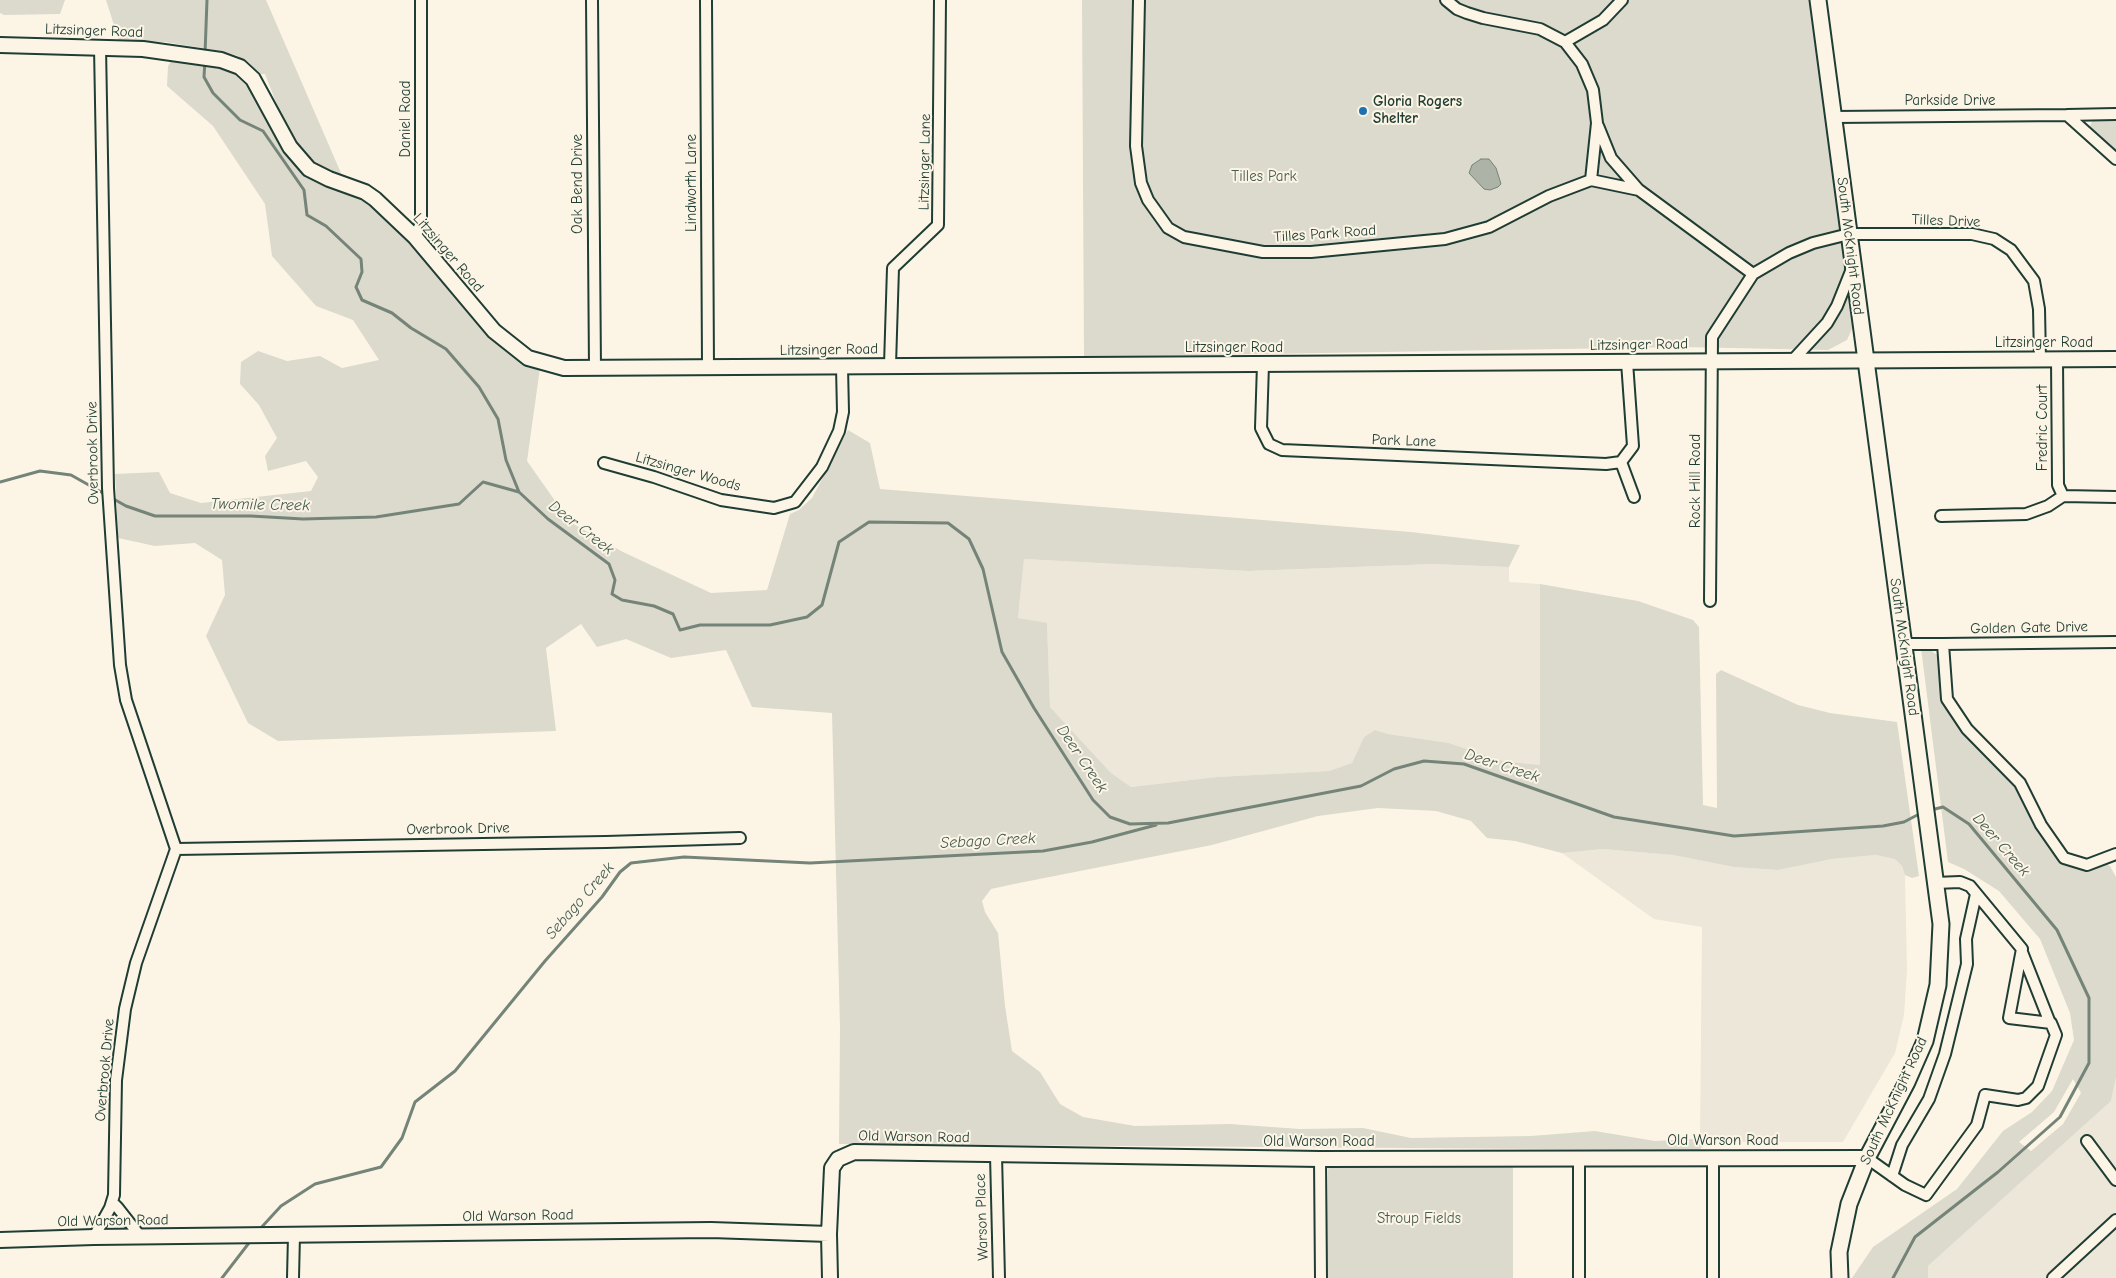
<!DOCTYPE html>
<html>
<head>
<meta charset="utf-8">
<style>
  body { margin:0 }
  canvas { display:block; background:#fcf5e5 }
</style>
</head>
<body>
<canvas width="2116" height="1278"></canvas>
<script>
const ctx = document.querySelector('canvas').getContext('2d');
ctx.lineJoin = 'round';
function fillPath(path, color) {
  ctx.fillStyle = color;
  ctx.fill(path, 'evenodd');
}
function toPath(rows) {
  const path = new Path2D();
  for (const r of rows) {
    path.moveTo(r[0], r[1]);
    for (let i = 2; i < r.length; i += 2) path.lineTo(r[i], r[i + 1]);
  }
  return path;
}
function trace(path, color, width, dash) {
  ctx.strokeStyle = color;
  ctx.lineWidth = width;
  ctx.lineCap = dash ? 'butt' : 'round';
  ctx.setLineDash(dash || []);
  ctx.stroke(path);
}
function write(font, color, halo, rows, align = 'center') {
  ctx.font = font + ' "Comic Neue",sans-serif';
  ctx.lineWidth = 4;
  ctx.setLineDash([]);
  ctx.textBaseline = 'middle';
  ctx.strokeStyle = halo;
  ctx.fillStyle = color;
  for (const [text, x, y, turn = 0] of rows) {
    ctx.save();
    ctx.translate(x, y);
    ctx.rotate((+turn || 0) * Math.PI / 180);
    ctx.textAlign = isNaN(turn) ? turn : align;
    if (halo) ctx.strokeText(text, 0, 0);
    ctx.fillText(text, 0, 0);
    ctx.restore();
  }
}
fillPath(toPath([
  [1024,559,1248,571,1434,564,1509,567,1509,582,1540,584,1540,765,1503,761,1449,743,1388,734,1375,730,1364,737,1352,763,1329,771,1217,777,1131,787,1111,773,1050,707,1047,624,1018,618],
  [1603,849,1673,855,1734,867,1778,870,1832,859,1876,855,1895,859,1902,866,1905,875,1907,970,1904,1015,1895,1053,1843,1142,1700,1142,1702,927,1654,919,1562,853],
  [2116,1077,2116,1278,1928,1278,1928,1266,2111,1101]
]), '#ece7d8');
fillPath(toPath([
  [0,0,65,0,60,14,4,15,0,13],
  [106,0,266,0,344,180,320,169,300,151,281,115,265,74,259,74,238,56,221,51,165,42,119,41],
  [1082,0,1810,0,1855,322,1847,340,1828,350,1681,347,1084,357],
  [173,58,222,67,239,75,261,105,296,165,307,176,367,201,415,245,501,347,519,361,540,368,527,461,570,522,623,552,711,593,767,590,790,514,799,510,812,498,848,430,870,443,880,489,1411,532,1520,545,1509,567,1434,564,1248,571,1024,559,1018,618,1047,623,1050,707,1111,773,1131,787,1217,777,1329,771,1352,763,1364,737,1375,730,1388,734,1449,743,1503,761,1540,765,1540,584,1638,601,1693,620,1699,627,1703,805,1717,808,1716,674,1721,670,1798,705,1830,713,1897,722,1919,876,1912,878,1905,875,1902,866,1895,859,1876,855,1832,859,1778,870,1734,867,1673,855,1603,849,1562,853,1515,841,1487,838,1471,821,1436,811,1378,808,1318,816,1212,845,1019,883,991,889,982,901,985,912,998,933,1005,1006,1012,1051,1040,1072,1060,1104,1083,1117,1135,1126,1230,1124,1300,1129,1363,1128,1411,1138,1531,1136,1595,1131,1655,1141,1693,1139,1703,1146,1699,1150,839,1144,840,1028,832,713,752,707,726,650,671,658,626,639,597,647,581,624,546,648,556,731,278,741,248,723,206,636,225,595,222,560,195,543,155,546,118,538,115,474,159,472,170,493,201,503,311,491,318,477,306,461,268,471,265,456,277,438,259,405,240,384,241,362,258,351,287,361,320,356,342,368,379,360,353,320,316,306,272,256,265,204,213,126,167,86,168,66],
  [2116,117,2116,153,2090,130,2090,126,2093,119],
  [1921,648,1928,648,1938,656,1944,699,1954,718,2014,780,2067,863,2085,868,2106,864,2110,866,2116,877,2116,1077,2111,1101,1928,1266,1928,1278,1852,1278,1873,1247,1957,1189,2003,1131,2032,1112,2052,1091,2074,1040,2070,1013,2040,939,1999,891,1964,869,1948,862],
  [2073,1079,2081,1093,2063,1124,2031,1151,2019,1142,2054,1112],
  [1513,1161,1513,1278,1326,1278,1328,1169,1333,1162]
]), '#dcdacc');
const water = toPath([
  [1481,159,1489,159,1496,168,1501,184,1498,187,1490,190,1484,189,1469,173,1472,165,1481,159]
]);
fillPath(water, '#aeb3a7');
trace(water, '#758479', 1);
trace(toPath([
  [205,54,207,0],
  [205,60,204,77,213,93,240,120,263,131,304,190,307,215,326,226,361,259,362,272,356,287,362,300,392,313,411,328,446,349,479,387,498,419,506,460,519,492,548,519,609,564,615,580,612,594,622,600,654,606,673,614,680,630,700,625,770,625,807,617,822,605,839,542,869,522,948,523,969,539,983,569,1002,652,1034,708,1093,800,1110,817,1130,824,1168,823,1361,786,1394,769,1424,761,1464,764,1614,817,1734,836,1883,826,1904,822,1923,812],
  [0,482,40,471,71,475,126,506,155,516,251,516,303,519,376,517,459,504,483,482,519,492],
  [259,1230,281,1206,315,1184,381,1167,402,1138,415,1102,455,1071,545,961,602,897,620,872,631,863,684,857,810,863,1043,851,1092,842,1156,825],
  [222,1278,252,1239],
  [1893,1278,1915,1237,1998,1172,2060,1117,2089,1063,2089,998,2057,930,1969,824,1943,807,1931,810]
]), '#758479', 3);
const minor = toPath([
  [592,0,595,367],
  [706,0,708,366],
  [1139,0,1136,146,1141,183,1148,200,1168,228,1184,237,1263,252,1311,252,1445,239,1489,227,1549,196,1591,180,1639,190,1753,274],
  [1446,0,1457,9,1467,13,1483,18,1540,29,1565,42],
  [2067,115,2116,114],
  [1834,117,2067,115,2116,159],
  [1598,126,1611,158,1638,189],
  [1591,180,1597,123,1593,90,1582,64,1565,42,1603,20,1622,0],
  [415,237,421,223,421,0],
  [2057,359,2058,485,2063,496,2116,497],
  [1793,360,1827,323,1837,306,1853,266],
  [1263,364,1261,428,1269,444,1282,450,1606,464,1621,462,1633,446,1627,362],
  [890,365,893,268,938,225,940,0],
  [1621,462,1634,497],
  [604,463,654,477,721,500,774,508,795,502,822,467,839,431,843,412,842,367],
  [1941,516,2026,514,2048,506,2063,496],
  [1710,601,1712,337,1753,274,1789,253,1813,243,1849,234,1972,234,1994,239,2011,250,2034,281,2039,309,2040,359],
  [1905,644,1943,644,1947,699,1967,729,2020,783,2041,825,2064,858,2087,865,2116,854],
  [1943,644,2116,642],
  [176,849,606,842,740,838],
  [2022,952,2050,1023],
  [2087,1141,2116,1180],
  [996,1155,999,1278],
  [1713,1157,1713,1278],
  [1867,1158,1905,1185,1926,1195,1977,1125,1985,1095,2018,1100,2026,1098,2038,1086,2056,1035,2051,1023,2009,1018,2022,949,1970,886,1960,882,1935,883],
  [1320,1159,1321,1278],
  [1892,1176,1902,1145,1929,1099,1945,1054,1967,964,1966,939,1976,894],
  [112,1202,118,1208,140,1236],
  [94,1237,110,1208,114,1195,116,1080,125,1009,136,963,176,849,126,700,120,665,108,488,100,47],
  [293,1278,294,1235],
  [1579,1278,1579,1159],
  [2053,1278,2116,1220]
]);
const tertiary = toPath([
  [0,45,143,49,221,60,240,67,253,79,290,147,309,169,329,179,365,192,375,199,415,237,494,331,528,358,564,368,2116,359],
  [0,1240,94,1237,711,1230,829,1234],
  [830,1278,829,1234,832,1168,838,1159,854,1152,1320,1159,1867,1158]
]);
const secondary = toPath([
  [1818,0,1941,924,1938,985,1925,1041,1907,1082,1867,1158,1849,1204,1839,1252,1840,1278]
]);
trace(minor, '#1f3d34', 14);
trace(tertiary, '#1f3d34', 18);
trace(secondary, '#1f3d34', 19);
trace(minor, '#fcf5e5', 10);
trace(tertiary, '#fcf5e5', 14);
trace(secondary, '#fcf5e5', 15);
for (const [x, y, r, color] of [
  [1363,111,5,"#1f6fb2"]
]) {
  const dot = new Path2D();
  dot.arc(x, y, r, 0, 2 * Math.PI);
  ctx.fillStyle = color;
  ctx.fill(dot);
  trace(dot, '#fcf5e5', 2);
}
write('15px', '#1f3d34', '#fcf5e5', [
  ["Litzsinger Road",94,31,2],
  ["Parkside Drive",1950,101],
  ["Daniel Road",406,119,-90],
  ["Litzsinger Lane",925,162,-89],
  ["Lindworth Lane",692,183,-90],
  ["Oak Bend Drive",578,184,-90],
  ["Tilles Drive",1946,221,2],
  ["Tilles Park Road",1325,234,-4],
  ["South McKnight Road",1850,246,83],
  ["Litzsinger Road",448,253,49],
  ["Litzsinger Road",2044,343],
  ["Litzsinger Road",1639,345,-1],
  ["Litzsinger Road",1234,348],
  ["Litzsinger Road",829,350,-1],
  ["Fredric Court",2043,428,-90],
  ["Park Lane",1404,441,2],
  ["Overbrook Drive",93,453,-91],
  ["Litzsinger Woods",688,472,16],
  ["Rock Hill Road",1696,481,-90],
  ["Golden Gate Drive",2029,628,-1],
  ["South McKnight Road",1904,647,82],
  ["Overbrook Drive",458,829,-1],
  ["Overbrook Drive",105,1070,-85],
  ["South McKnight Road",1894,1101,-65],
  ["Old Warson Road",914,1137,1],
  ["Old Warson Road",1723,1141],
  ["Old Warson Road",1319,1142],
  ["Old Warson Road",518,1216,-1],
  ["Warson Place",982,1217,-92],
  ["Old Warson Road",113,1221,-1]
]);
write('bold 15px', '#1f3d34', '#fcf5e5', [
  ["Gloria Rogers",1373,102],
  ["Shelter",1373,119]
], 'left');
write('15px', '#455c52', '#fcf5e5', [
  ["Tilles Park",1264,177],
  ["Stroup Fields",1419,1219]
]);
write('italic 16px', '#435a51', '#fcf5e5', [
  ["Twomile Creek",260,505,1],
  ["Deer Creek",581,528,38],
  ["Deer Creek",1082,759,56],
  ["Deer Creek",1502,766,18],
  ["Sebago Creek",988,841,-3],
  ["Deer Creek",2001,845,49],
  ["Sebago Creek",580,901,-49]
]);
</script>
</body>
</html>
